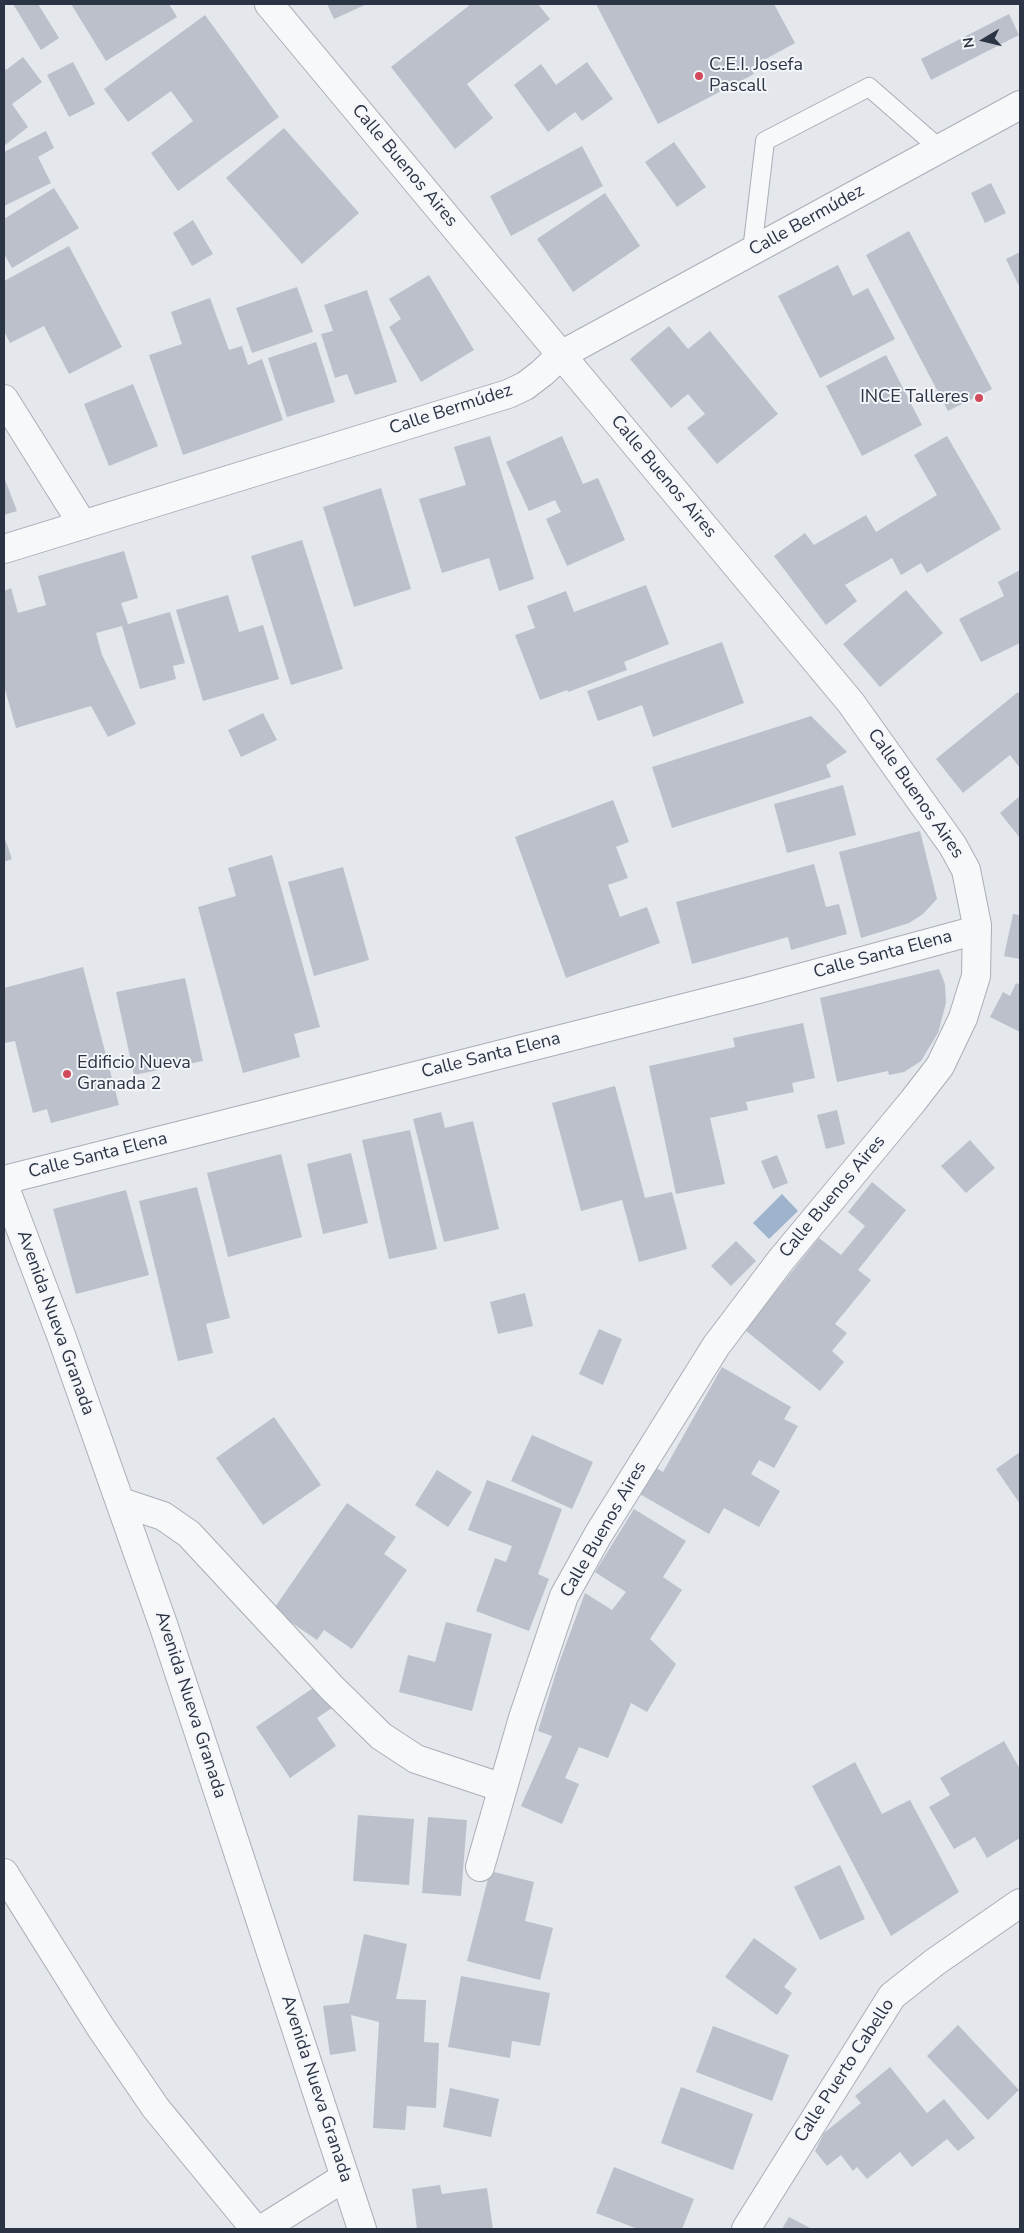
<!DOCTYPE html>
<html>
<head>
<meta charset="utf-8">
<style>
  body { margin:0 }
  #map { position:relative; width:1024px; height:2233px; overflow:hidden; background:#e4e7ec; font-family:"Nunito Sans",sans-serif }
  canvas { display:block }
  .frame { position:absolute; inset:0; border:5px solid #2b3445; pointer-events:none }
  .north { position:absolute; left:959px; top:15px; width:50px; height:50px; -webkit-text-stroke:4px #f4f6f9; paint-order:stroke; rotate:261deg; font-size:14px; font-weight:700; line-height:20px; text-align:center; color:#2b3445 }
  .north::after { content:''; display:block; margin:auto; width:18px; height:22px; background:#2b3445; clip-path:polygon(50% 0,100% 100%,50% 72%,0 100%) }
</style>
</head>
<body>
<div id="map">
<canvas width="1024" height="2233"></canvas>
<div class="frame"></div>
<div class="north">N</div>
</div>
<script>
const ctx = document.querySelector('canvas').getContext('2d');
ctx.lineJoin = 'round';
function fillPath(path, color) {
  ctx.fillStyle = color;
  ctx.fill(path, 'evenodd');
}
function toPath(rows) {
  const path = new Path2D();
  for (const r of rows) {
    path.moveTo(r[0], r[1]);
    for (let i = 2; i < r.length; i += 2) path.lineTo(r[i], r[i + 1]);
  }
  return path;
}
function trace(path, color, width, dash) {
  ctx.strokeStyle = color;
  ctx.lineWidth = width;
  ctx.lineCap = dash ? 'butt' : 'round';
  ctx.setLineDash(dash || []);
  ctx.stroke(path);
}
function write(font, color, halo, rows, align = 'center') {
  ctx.font = font + ' "Nunito Sans",sans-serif';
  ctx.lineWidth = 4;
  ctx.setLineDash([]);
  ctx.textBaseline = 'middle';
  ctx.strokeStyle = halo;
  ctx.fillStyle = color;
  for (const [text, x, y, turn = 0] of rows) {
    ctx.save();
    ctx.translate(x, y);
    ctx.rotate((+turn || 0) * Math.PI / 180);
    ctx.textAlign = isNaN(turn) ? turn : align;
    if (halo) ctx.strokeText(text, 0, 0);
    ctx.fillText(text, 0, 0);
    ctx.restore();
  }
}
fillPath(toPath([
  [782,1194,798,1211,769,1239,753,1223]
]), '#9fb4cc');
fillPath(toPath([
  [13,4,38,4,59,38,41,50],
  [71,4,169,4,177,17,106,61],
  [327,4,367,4,334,19],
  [471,4,538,4,550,19,467,84,493,118,455,149,391,67],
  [596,4,774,4,795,43,751,67,754,74,658,124],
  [1009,14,1019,35,931,80,921,59],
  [205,15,279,117,178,191,151,153,193,121,171,91,128,122,104,89],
  [23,57,42,82,12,104,28,127,4,146,4,67,6,70],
  [73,62,95,104,69,117,47,75],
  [587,62,613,99,582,121,575,112,548,132,514,85,541,64,556,85],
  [284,128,359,213,302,264,226,178],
  [46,131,54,148,38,157,51,183,4,206,4,152],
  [674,142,706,187,677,207,645,162],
  [582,146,603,186,511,236,490,196],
  [991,183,1006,213,985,223,971,193],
  [54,188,79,228,12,268,4,254,4,219],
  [605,193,640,246,573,292,537,239],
  [193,220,213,254,192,266,173,233],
  [909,231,992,389,948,411,866,255],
  [69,246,122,347,69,374,44,326,10,343,4,331,4,281],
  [1020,252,1020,288,1006,259],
  [838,265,853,296,868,288,895,339,820,378,778,296],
  [429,275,474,350,421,382,389,327,401,319,389,299],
  [297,287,313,332,252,353,236,308],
  [367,290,397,382,355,395,347,374,335,378,321,334,333,331,324,305],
  [210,298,229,350,242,346,248,365,262,359,283,420,183,455,149,355,182,344,171,312],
  [669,326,688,349,710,331,778,414,717,464,687,428,705,414,688,394,671,408,630,359],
  [316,342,335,402,287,417,268,358],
  [886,355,922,425,862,456,826,386],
  [133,384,158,446,109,466,84,404],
  [490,436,534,579,499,591,489,558,442,573,419,499,466,485,454,447],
  [562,436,583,484,598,478,625,540,567,566,546,519,561,512,555,500,529,511,506,462],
  [947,436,1001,529,927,573,921,563,901,575,892,558,845,585,857,601,826,625,774,556,805,533,814,545,866,515,876,532,937,495,914,455],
  [4,477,17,511,4,515],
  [381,488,411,589,354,607,323,507],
  [302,540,343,669,291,685,251,556],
  [124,551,138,598,121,603,128,624,170,612,185,663,173,666,176,679,140,689,122,626,96,633,102,655,136,724,108,737,91,706,16,728,4,686,4,591,11,588,18,613,46,605,38,576],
  [1020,570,1020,643,981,662,959,619,1004,596,998,582],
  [646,585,669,644,624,662,627,670,568,692,567,690,540,700,515,635,535,628,527,606,566,591,574,612],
  [906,590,943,633,880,687,843,644],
  [228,595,239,632,263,625,279,679,203,701,176,610],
  [722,642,744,703,653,737,642,705,598,721,587,691],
  [1018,692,1020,695,1020,768,1010,755,963,793,936,759],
  [263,713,277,740,241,757,228,730],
  [811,716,847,752,826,765,831,777,672,828,652,767],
  [843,785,856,835,787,853,774,804],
  [1020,796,1020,838,1000,813],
  [613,800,629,842,616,847,628,878,608,885,620,917,647,907,660,943,566,978,515,837],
  [920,831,937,899,923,914,909,923,861,938,839,852],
  [4,836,12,859,4,862],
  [272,855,320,1027,294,1034,300,1057,243,1073,198,907,236,896,228,868],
  [814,864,826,907,839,904,847,934,791,950,788,937,692,964,676,902],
  [343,867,369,960,314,976,288,882],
  [1013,914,1020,915,1020,959,1004,956],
  [83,967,119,1105,51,1123,47,1109,33,1113,15,1041,4,1043,4,988],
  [939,969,945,984,946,1003,938,1033,921,1061,904,1072,889,1075,888,1071,837,1082,820,998],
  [185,978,203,1061,134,1075,116,992],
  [1016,983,1020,985,1020,1032,990,1017,1003,992,1010,996],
  [803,1023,815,1078,792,1083,794,1092,746,1102,748,1110,710,1118,725,1184,676,1194,649,1066,735,1047,733,1038],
  [615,1086,645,1198,672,1192,687,1249,639,1262,622,1200,581,1211,552,1103],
  [837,1110,845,1144,826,1149,817,1115],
  [441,1112,445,1128,473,1121,499,1229,444,1242,413,1119],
  [410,1130,437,1249,389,1259,362,1140],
  [970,1140,995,1168,966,1193,941,1166],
  [351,1153,368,1223,323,1234,307,1164],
  [281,1154,302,1237,228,1257,207,1173],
  [777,1155,788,1183,773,1189,761,1161],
  [872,1182,906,1210,858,1270,871,1280,835,1324,847,1333,832,1351,844,1362,820,1391,745,1330,819,1238,841,1255,865,1226,848,1212],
  [197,1187,230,1318,206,1324,213,1353,178,1361,139,1201],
  [126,1190,149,1275,76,1294,53,1209],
  [736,1241,756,1261,731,1286,711,1266],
  [525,1293,533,1326,498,1334,490,1302],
  [599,1329,622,1339,603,1385,579,1374],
  [722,1367,791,1407,784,1419,798,1426,774,1468,759,1460,751,1474,780,1491,759,1527,724,1508,709,1534,638,1493,653,1466,663,1472],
  [274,1417,321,1485,263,1525,216,1458],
  [532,1435,593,1462,572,1509,511,1481],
  [1020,1452,1020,1504,996,1469],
  [437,1470,472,1492,448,1527,415,1505],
  [487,1480,562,1509,538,1574,549,1579,529,1631,476,1611,495,1558,506,1562,512,1546,468,1530],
  [347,1503,396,1537,384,1554,407,1570,352,1649,324,1630,317,1640,273,1610],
  [634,1509,686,1541,663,1577,682,1590,650,1639,676,1664,647,1712,631,1703,608,1758,579,1747,565,1778,579,1784,562,1824,521,1806,552,1736,538,1731,559,1663,585,1593,612,1610,626,1592,595,1572],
  [446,1622,492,1634,472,1711,399,1692,408,1655,435,1662],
  [316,1686,332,1708,317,1718,336,1746,290,1778,256,1727],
  [1004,1741,1020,1769,1020,1838,987,1858,975,1837,954,1849,929,1807,950,1795,940,1778],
  [855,1762,882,1814,910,1800,959,1892,891,1936,812,1786],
  [358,1815,414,1819,409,1885,353,1881],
  [428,1817,467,1820,461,1896,422,1893],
  [840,1865,865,1919,820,1940,794,1887],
  [490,1871,534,1882,525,1921,553,1928,540,1980,467,1961],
  [364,1934,407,1944,396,1999,426,2000,424,2042,439,2043,436,2108,407,2106,405,2130,373,2128,379,2022,351,2015,356,2051,330,2055,323,2006,349,2003],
  [754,1938,797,1969,784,1987,792,1993,777,2015,725,1977],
  [461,1976,550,1993,540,2046,512,2041,510,2058,448,2047],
  [958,2025,1019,2090,988,2120,927,2056],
  [713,2026,789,2055,772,2101,696,2072],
  [890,2067,927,2113,944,2099,975,2138,958,2151,947,2139,912,2167,900,2152,867,2179,857,2167,853,2171,841,2155,827,2166,815,2151,824,2133,861,2103,855,2096],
  [681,2087,753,2114,733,2170,661,2143],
  [450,2088,499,2099,491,2137,443,2127],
  [614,2167,694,2199,682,2229,638,2229,596,2213],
  [440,2185,442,2194,487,2188,493,2229,417,2229,412,2189],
  [789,2217,812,2229,782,2229]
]), '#bbc0ca');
const service = toPath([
  [752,251,765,141,869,87,940,149]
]);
const minor = toPath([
  [269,4,851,703,953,846,966,870,977,925,976,976,963,1018,940,1066,913,1101,781,1260,716,1346,598,1535,564,1596,523,1718,480,1867],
  [4,399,83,525],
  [4,549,508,394,525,386,542,373,561,355,1020,105],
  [4,1180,755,990,977,930],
  [121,1502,163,1516,189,1534,331,1687,381,1736,416,1759,503,1788],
  [4,1873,101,2028,155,2107,255,2229],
  [262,2229,345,2177],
  [746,2229,892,1996,935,1962,1020,1903]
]);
const tertiary = toPath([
  [4,1185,62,1338,164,1627,362,2229]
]);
trace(service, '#a9aeb7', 20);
trace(minor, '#a9aeb7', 30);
trace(tertiary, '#a9aeb7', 30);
trace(service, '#f7f8fa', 18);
trace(minor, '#f7f8fa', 28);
trace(tertiary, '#f7f8fa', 28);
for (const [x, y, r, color] of [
  [699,76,5,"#d1495b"],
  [979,398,5,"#d1495b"],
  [67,1074,5,"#d1495b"]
]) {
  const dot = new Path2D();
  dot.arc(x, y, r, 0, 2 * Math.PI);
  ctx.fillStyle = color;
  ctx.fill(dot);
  trace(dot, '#f4f6f9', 2);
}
write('18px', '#2b3445', '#f4f6f9', [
  ["C.E.I. Josefa",709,66],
  ["Pascall",709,87],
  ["INCE Talleres",969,398,"right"],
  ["Edificio Nueva",77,1064],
  ["Granada 2",77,1085]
], 'left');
write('18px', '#2b3445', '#f4f6f9', [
  ["Calle Buenos Aires",404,166,50],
  ["Calle Bermúdez",807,221,-29],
  ["Calle Bermúdez",451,410,-18],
  ["Calle Buenos Aires",663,477,50],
  ["Calle Buenos Aires",915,794,55],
  ["Calle Santa Elena",883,955,-15],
  ["Calle Santa Elena",491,1056,-14],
  ["Calle Santa Elena",98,1156,-14],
  ["Calle Buenos Aires",833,1197,-50],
  ["Avenida Nueva Granada",55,1323,70],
  ["Calle Buenos Aires",604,1530,-60],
  ["Avenida Nueva Granada",190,1705,72],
  ["Calle Puerto Cabello",845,2071,-57],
  ["Avenida Nueva Granada",316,2089,72]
]);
</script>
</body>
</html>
